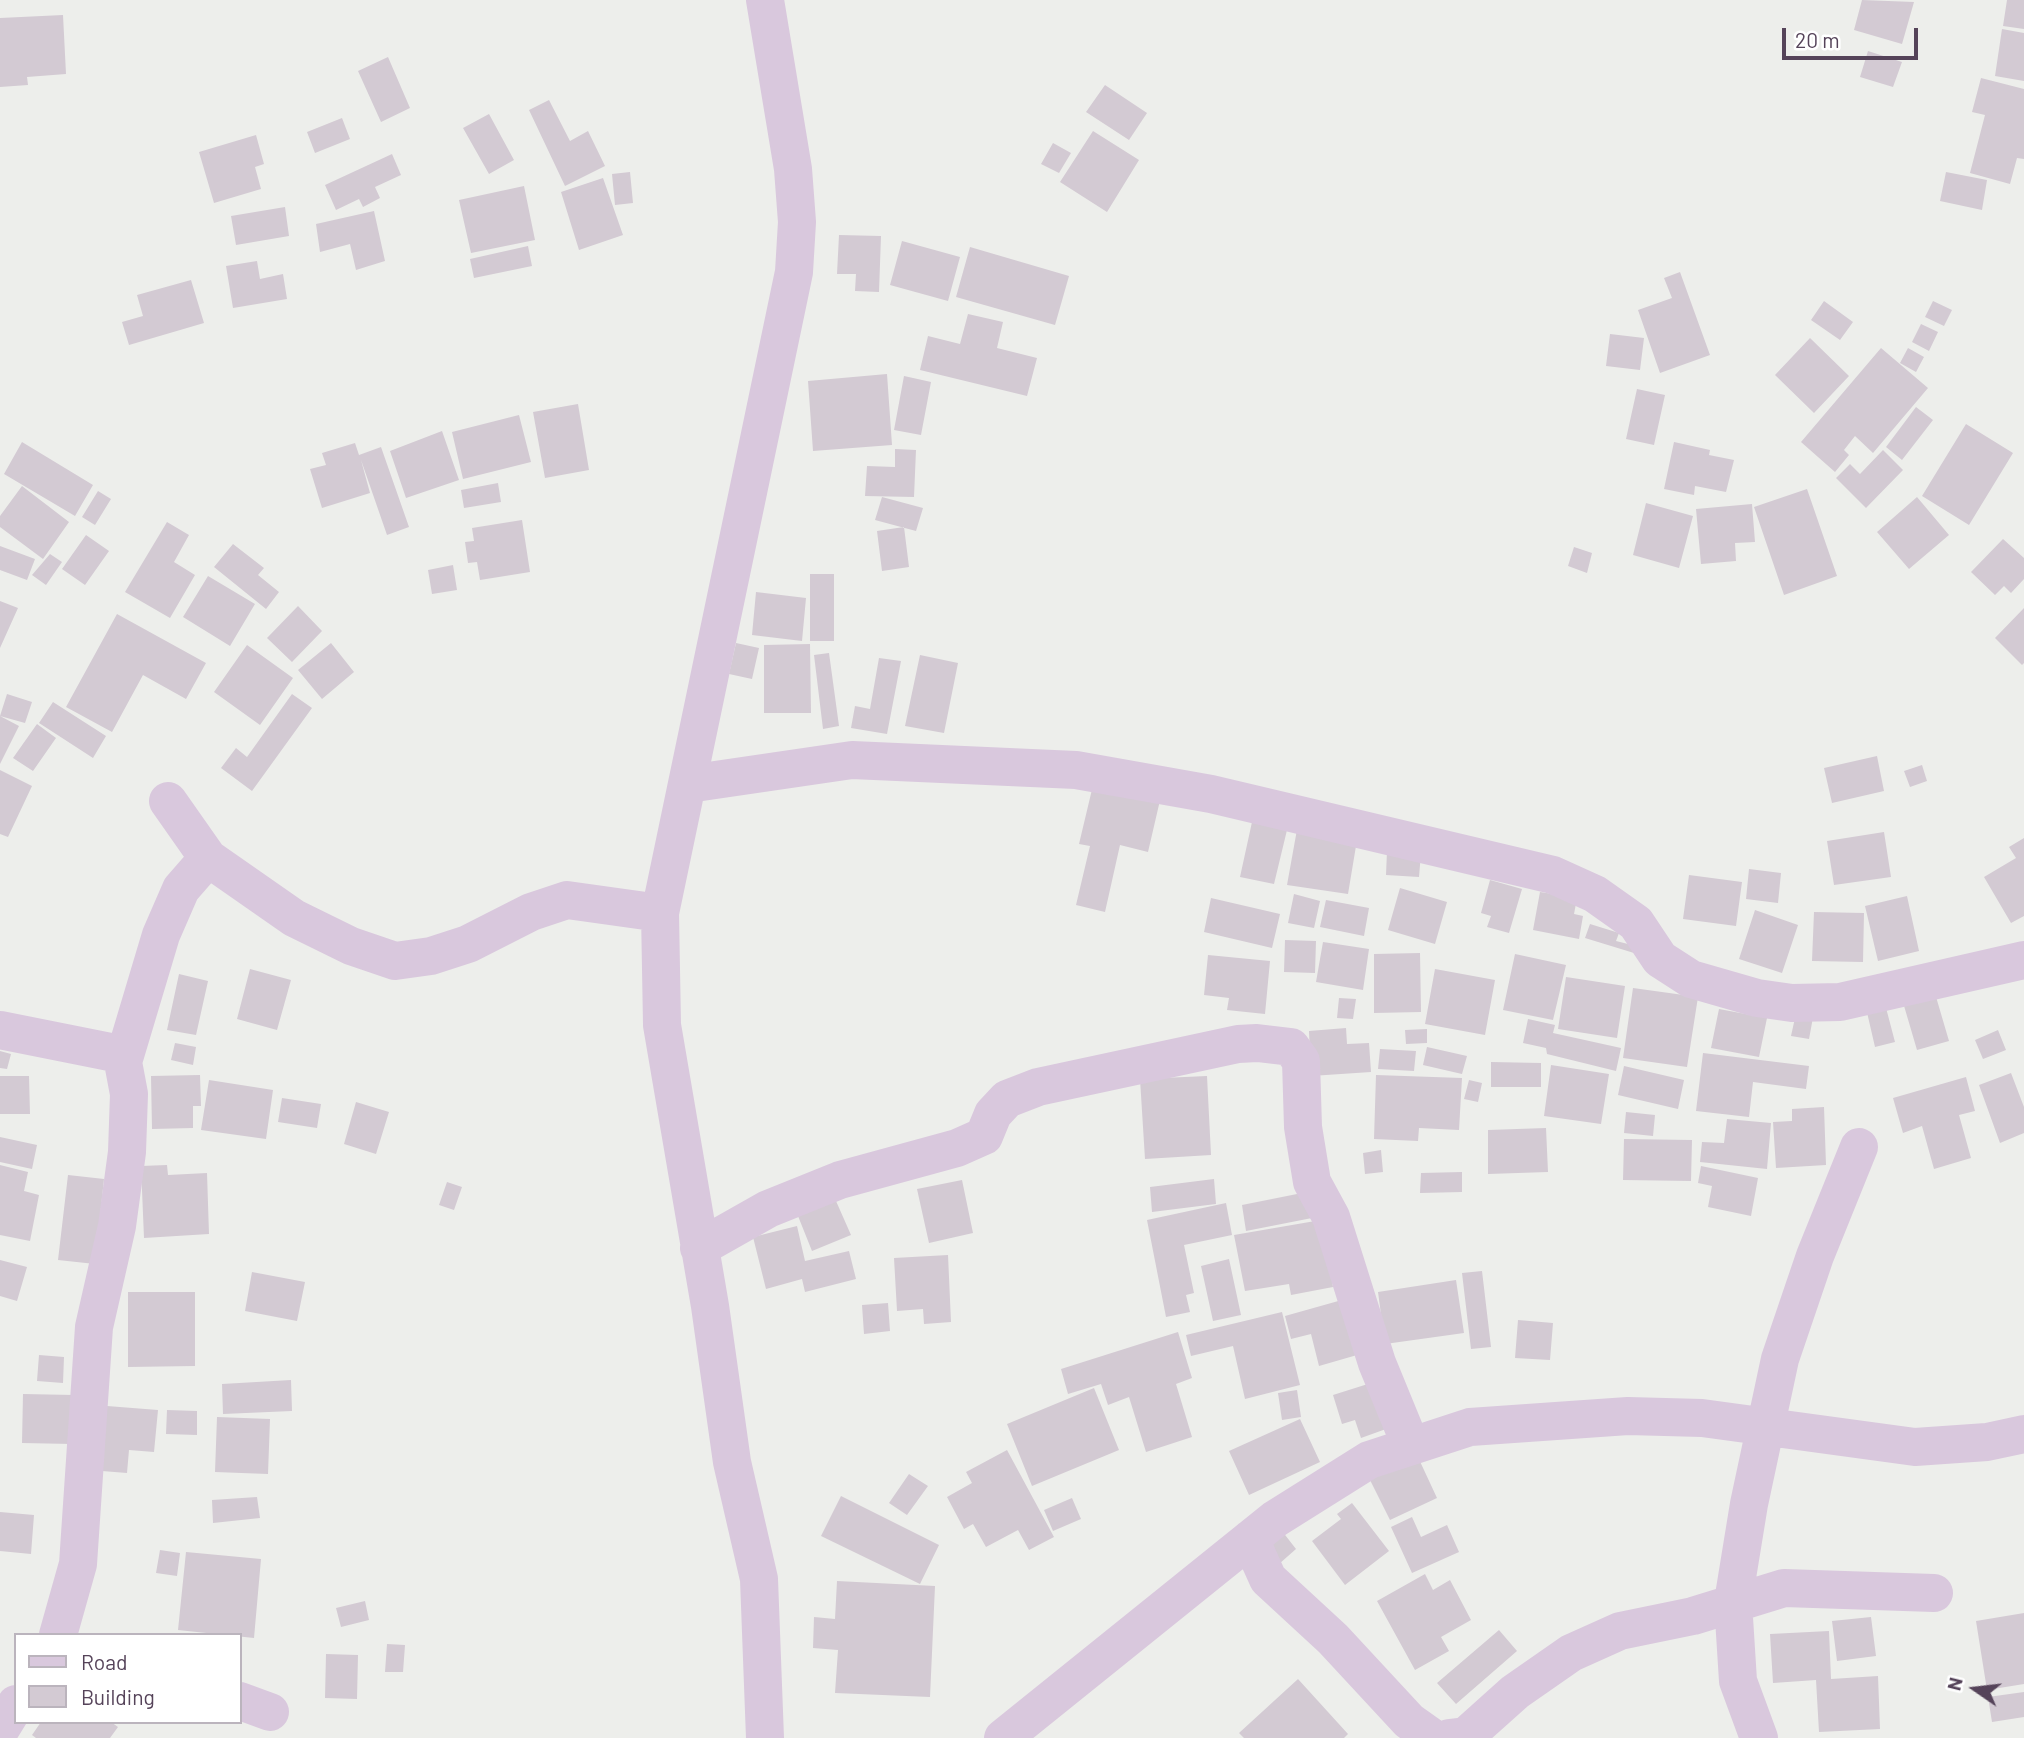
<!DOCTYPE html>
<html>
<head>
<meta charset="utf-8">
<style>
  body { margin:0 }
  #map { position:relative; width:2024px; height:1738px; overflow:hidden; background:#edeeeb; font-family:Barlow,sans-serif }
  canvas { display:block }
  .legend { position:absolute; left:14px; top:1633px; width:228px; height:91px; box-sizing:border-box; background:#fff; border:2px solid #bbb4bd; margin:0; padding:9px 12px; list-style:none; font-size:21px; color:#554359 }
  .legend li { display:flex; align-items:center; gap:14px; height:35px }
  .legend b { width:35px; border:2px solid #bbb4bd }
  .north { position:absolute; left:1940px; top:1654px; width:70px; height:70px; -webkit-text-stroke:5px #fff; paint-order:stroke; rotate:284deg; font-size:19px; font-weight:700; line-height:28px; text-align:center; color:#554359 }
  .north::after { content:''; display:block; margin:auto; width:24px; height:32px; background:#554359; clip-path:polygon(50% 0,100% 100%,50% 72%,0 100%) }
  .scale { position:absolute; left:1782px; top:28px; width:136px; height:32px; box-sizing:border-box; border:4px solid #554359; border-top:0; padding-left:9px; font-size:21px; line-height:24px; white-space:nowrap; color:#554359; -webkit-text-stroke:5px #fff; paint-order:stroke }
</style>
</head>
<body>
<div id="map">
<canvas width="2024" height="1738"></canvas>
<ul class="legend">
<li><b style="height:9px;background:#d9c8dd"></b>Road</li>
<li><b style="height:19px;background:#d3cad3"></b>Building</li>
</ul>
<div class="north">N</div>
<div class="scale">20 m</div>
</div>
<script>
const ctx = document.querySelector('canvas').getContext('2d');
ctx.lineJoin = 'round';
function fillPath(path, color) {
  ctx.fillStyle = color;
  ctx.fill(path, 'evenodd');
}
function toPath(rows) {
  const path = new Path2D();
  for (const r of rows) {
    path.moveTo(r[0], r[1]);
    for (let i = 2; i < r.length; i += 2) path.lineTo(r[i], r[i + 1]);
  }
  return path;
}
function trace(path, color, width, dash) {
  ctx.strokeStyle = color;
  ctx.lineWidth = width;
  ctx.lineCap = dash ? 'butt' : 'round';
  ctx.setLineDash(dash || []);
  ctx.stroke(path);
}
fillPath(toPath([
  [1862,0,1914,2,1902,44,1854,30],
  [2007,0,2024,0,2024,29,2003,26],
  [63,15,66,74,27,77,28,85,0,87,0,18],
  [2002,29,2024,33,2024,81,1995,76],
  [1868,51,1902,62,1893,87,1860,77],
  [388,57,410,108,381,122,358,71],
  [1981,78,2024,89,2024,159,2017,158,2010,184,1970,173,1985,115,1972,112],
  [1105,85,1147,113,1129,140,1086,112],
  [549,100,570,141,588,131,605,166,565,186,529,110],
  [489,114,514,160,489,174,463,128],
  [342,118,350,139,315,153,307,132],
  [1093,131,1139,160,1107,212,1060,182],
  [256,135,264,164,255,167,261,189,214,203,199,152],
  [1053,143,1071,153,1059,173,1041,164],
  [392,154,401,175,375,187,380,198,363,207,359,199,336,210,325,185],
  [630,172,633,203,615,205,612,174],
  [1946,172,1987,180,1982,210,1940,201],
  [603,178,623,235,579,250,561,192],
  [524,186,535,240,471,253,459,200],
  [285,207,289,236,236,245,231,216],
  [374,211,385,261,356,270,350,244,320,252,316,224],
  [839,235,881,236,879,292,855,291,856,274,837,274],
  [902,241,960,257,948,301,890,285],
  [528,246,532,266,474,278,470,259],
  [970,247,1069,276,1055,325,956,297],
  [257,261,260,279,283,274,287,299,233,308,226,266],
  [1680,272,1710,355,1660,373,1638,310,1672,298,1664,278],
  [191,280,204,323,129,345,122,322,143,316,137,295],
  [1824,301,1853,322,1840,340,1811,320],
  [1933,301,1952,310,1944,326,1925,317],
  [968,314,1003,322,997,348,1037,358,1027,396,920,370,928,336,960,344],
  [1921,324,1938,332,1929,351,1912,342],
  [1610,334,1644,338,1640,370,1606,366],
  [1810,338,1849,376,1814,413,1775,375],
  [1881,348,1928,388,1873,453,1855,436,1844,450,1849,455,1835,472,1801,442],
  [1908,348,1924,357,1916,372,1900,363],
  [887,374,892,445,813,451,808,381],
  [904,376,931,382,921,435,894,430],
  [1637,389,1665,395,1654,445,1626,439],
  [578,404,589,470,545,478,533,412],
  [1916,407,1933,420,1902,460,1886,447],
  [519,415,531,462,463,479,452,432],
  [1966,424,2013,453,1969,525,1922,496],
  [442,431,459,480,406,498,390,451],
  [22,442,93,485,75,516,4,474],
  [1674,442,1710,450,1709,455,1734,460,1726,492,1695,486,1694,495,1664,489],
  [355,443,359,455,381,447,409,527,387,535,361,460,370,493,322,508,310,469,326,465,322,453],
  [895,449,916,450,914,497,865,496,867,466,895,467],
  [1883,450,1903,470,1866,508,1836,478,1850,464,1860,474],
  [498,483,501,502,464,508,461,490],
  [22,486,69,522,43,559,0,527,0,516],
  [1807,489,1837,576,1784,595,1754,507],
  [98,491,111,499,95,525,82,517],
  [882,497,923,508,916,531,875,520],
  [1917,497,1949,535,1909,569,1877,532],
  [1646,503,1693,516,1679,568,1633,555],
  [1752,504,1755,542,1735,543,1736,561,1701,564,1696,509],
  [522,520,530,572,480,580,477,562,468,563,465,542,474,541,472,528],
  [167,522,189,535,174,562,195,575,170,618,125,592],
  [904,527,909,567,882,571,877,531],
  [86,535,109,551,85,585,62,569],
  [2003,539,2024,558,2024,579,2011,593,2004,586,1995,595,1971,572],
  [233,544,264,568,258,575,279,592,266,609,214,567],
  [0,546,35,559,27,580,0,570],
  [1574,547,1592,553,1587,573,1568,566],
  [50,554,62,562,46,585,32,575],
  [453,565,457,590,432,594,428,570],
  [810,574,834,574,834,641,810,641],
  [208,576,255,604,230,646,183,617],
  [756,592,806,598,802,641,752,635],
  [0,601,18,608,0,648],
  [298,606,322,631,292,662,267,638],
  [2024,608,2024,663,2022,665,1995,638],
  [117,614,206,663,186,699,143,675,112,732,66,707],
  [331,643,354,672,322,699,298,670],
  [736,643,759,648,752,679,729,674],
  [810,644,811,713,764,713,764,645],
  [247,645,293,678,260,725,214,692],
  [829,653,839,726,823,729,814,655],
  [920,655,958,663,944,733,905,726],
  [879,658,901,661,887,734,851,728,855,706,870,709],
  [7,694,32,702,25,723,0,716],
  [292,694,312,708,252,791,221,768,236,748,247,757],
  [53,702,106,736,93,758,39,723],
  [0,716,19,726,0,764],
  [37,724,56,738,33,771,13,758],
  [1877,756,1884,791,1832,803,1824,768],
  [1922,765,1927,781,1910,787,1904,771],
  [0,770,32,786,8,837,0,834],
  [1094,781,1161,796,1148,852,1120,845,1105,912,1076,905,1090,846,1079,844],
  [1252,822,1287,830,1274,884,1240,877],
  [1298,824,1358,834,1348,894,1287,885],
  [1884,832,1891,877,1834,885,1827,841],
  [2024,838,2024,916,2011,923,1984,877,2016,858,2009,847],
  [1387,851,1421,853,1419,877,1386,875],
  [1749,869,1781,873,1778,903,1746,899],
  [1689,875,1742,882,1736,926,1683,919],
  [1490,880,1522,889,1509,933,1487,927,1491,916,1481,913],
  [1400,888,1447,902,1435,944,1388,930],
  [1540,892,1577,898,1574,914,1583,916,1579,939,1533,930],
  [1294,894,1320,901,1314,928,1288,923],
  [1907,896,1919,951,1878,961,1865,906],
  [1211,898,1280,914,1272,948,1204,932],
  [1326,900,1369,908,1364,936,1320,927],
  [1755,910,1798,925,1782,973,1739,959],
  [1814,912,1864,913,1863,962,1812,961],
  [1590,924,1619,933,1616,941,1636,946,1634,953,1585,938],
  [1285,940,1316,941,1315,973,1284,972],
  [1323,942,1369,949,1363,990,1316,982],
  [1420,953,1421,1012,1374,1013,1374,954],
  [1515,954,1566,965,1553,1020,1503,1010],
  [1208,955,1270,961,1265,1014,1227,1010,1229,998,1204,995],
  [250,969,291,980,277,1030,237,1019],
  [1435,969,1495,980,1485,1035,1425,1024],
  [179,974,208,981,196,1035,167,1030],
  [1566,977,1625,986,1617,1038,1558,1029],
  [1633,988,1698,997,1687,1067,1623,1058],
  [1934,990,1949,1041,1917,1050,1902,999],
  [1339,998,1356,999,1353,1019,1337,1018],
  [1885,1004,1895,1042,1875,1047,1866,1008],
  [1719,1009,1767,1018,1759,1057,1711,1048],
  [1797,1009,1814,1012,1809,1039,1791,1036],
  [1528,1019,1555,1025,1553,1033,1621,1048,1616,1071,1547,1054,1546,1048,1523,1043],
  [1346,1028,1347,1044,1369,1043,1371,1072,1311,1076,1309,1031],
  [1427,1029,1427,1043,1406,1044,1405,1030],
  [1998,1030,2006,1050,1983,1059,1975,1040],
  [175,1043,196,1047,193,1065,171,1060],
  [1427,1047,1467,1056,1462,1074,1423,1065],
  [1380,1049,1416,1051,1414,1071,1378,1069],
  [0,1051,11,1054,7,1069,0,1068],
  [1703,1053,1809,1066,1806,1089,1753,1082,1749,1117,1696,1111],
  [1491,1062,1541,1063,1541,1087,1491,1087],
  [1551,1065,1609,1074,1601,1124,1544,1116],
  [1624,1066,1684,1080,1678,1109,1618,1095],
  [2011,1073,2024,1107,2024,1133,2000,1143,1979,1085],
  [200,1075,201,1106,193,1106,193,1128,152,1129,151,1076],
  [1376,1075,1462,1078,1459,1130,1419,1128,1418,1141,1374,1139],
  [0,1076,29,1076,30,1114,0,1114],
  [1207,1076,1211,1155,1145,1159,1140,1079],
  [1966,1077,1975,1111,1959,1115,1971,1158,1934,1169,1922,1126,1903,1133,1893,1098],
  [209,1080,273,1090,266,1139,201,1130],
  [1469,1080,1482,1083,1478,1102,1464,1099],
  [282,1098,321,1104,317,1128,278,1122],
  [356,1102,389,1112,376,1154,344,1144],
  [1824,1107,1826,1165,1776,1168,1773,1122,1792,1121,1792,1109],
  [1626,1112,1655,1115,1653,1136,1624,1133],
  [1727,1119,1771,1123,1767,1169,1700,1162,1702,1142,1724,1143],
  [1546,1128,1548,1172,1488,1174,1488,1130],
  [0,1137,37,1145,32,1169,0,1162],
  [1624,1139,1692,1140,1691,1181,1623,1180],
  [1381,1150,1383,1172,1365,1174,1363,1153],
  [0,1165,28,1172,24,1191,39,1195,30,1241,0,1235],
  [167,1165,168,1175,207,1173,209,1234,144,1238,141,1166],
  [1701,1166,1758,1178,1751,1216,1708,1207,1712,1186,1698,1183],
  [1462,1172,1462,1192,1420,1193,1421,1173],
  [68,1175,104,1179,95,1264,58,1260],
  [1214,1179,1216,1204,1152,1212,1150,1187],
  [962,1180,973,1233,929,1243,917,1189],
  [447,1182,462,1187,454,1210,439,1205],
  [1307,1192,1312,1218,1246,1231,1242,1205],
  [836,1201,851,1235,812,1251,798,1216],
  [1226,1203,1232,1235,1184,1245,1194,1293,1186,1295,1190,1312,1166,1317,1147,1220],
  [1321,1220,1333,1287,1291,1295,1289,1284,1245,1291,1234,1235],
  [797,1226,805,1261,849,1251,856,1279,805,1292,802,1279,766,1289,753,1237],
  [948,1255,951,1322,924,1324,923,1309,897,1311,894,1258],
  [1229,1259,1241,1315,1213,1321,1201,1266],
  [0,1260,27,1267,17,1301,0,1296],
  [1482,1271,1491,1347,1471,1349,1462,1273],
  [252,1272,305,1282,297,1321,245,1311],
  [1456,1280,1464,1333,1385,1344,1378,1292],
  [128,1292,195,1292,195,1366,128,1367],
  [1349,1298,1364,1353,1319,1366,1311,1334,1291,1339,1285,1316],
  [888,1303,890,1331,864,1334,862,1305],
  [1282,1312,1300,1385,1245,1399,1233,1346,1191,1356,1186,1335],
  [1518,1320,1553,1323,1550,1360,1515,1358],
  [1178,1332,1192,1378,1176,1384,1192,1437,1146,1452,1129,1397,1108,1405,1101,1384,1068,1394,1061,1369],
  [39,1355,64,1357,63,1383,37,1381],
  [291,1380,292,1411,223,1414,222,1384],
  [1371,1383,1386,1429,1361,1438,1355,1420,1342,1424,1333,1395],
  [1094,1388,1119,1450,1032,1486,1007,1424],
  [1297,1390,1301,1417,1282,1420,1278,1393],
  [23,1394,74,1395,72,1444,22,1443],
  [107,1406,158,1410,154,1452,129,1450,127,1473,102,1471],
  [167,1410,197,1411,197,1435,166,1434],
  [217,1417,270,1419,268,1474,215,1472],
  [1300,1419,1320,1462,1249,1495,1229,1451],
  [1007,1450,1054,1537,1029,1550,1018,1530,986,1547,973,1524,964,1529,947,1497,972,1483,966,1472],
  [1417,1455,1437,1498,1390,1520,1369,1478],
  [909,1474,928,1486,907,1515,889,1503],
  [841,1496,939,1545,920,1584,821,1536],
  [257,1497,260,1518,213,1523,212,1500],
  [1072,1498,1081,1519,1053,1531,1044,1510],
  [1352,1503,1389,1551,1345,1585,1312,1541,1341,1519,1337,1514],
  [0,1512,34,1515,31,1554,0,1551],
  [1412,1517,1421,1537,1447,1525,1459,1552,1412,1573,1391,1527],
  [1282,1531,1296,1549,1279,1564,1265,1546],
  [160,1550,180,1553,177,1576,156,1573],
  [186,1552,261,1559,254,1638,178,1630],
  [1425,1574,1433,1590,1450,1580,1471,1620,1441,1637,1449,1651,1415,1670,1377,1601],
  [837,1581,935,1586,930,1697,835,1693,838,1650,813,1648,814,1617,835,1619],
  [365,1601,369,1620,341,1627,336,1608],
  [2024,1613,2024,1684,1987,1690,1976,1621],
  [1871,1617,1876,1656,1837,1661,1832,1621],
  [1499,1630,1517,1651,1456,1704,1437,1683],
  [1829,1631,1831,1679,1878,1676,1880,1729,1819,1732,1816,1680,1773,1683,1770,1634],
  [387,1644,405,1645,403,1672,385,1672],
  [326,1654,358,1655,357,1699,325,1698],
  [1298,1679,1348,1734,1344,1738,1244,1738,1239,1733],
  [2024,1692,2024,1717,1992,1722,1988,1697],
  [41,1722,111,1722,118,1727,110,1738,36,1738,32,1735]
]), '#d3cad3');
trace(toPath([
  [765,0,793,169,797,222,794,272,660,913,662,1025,710,1306,732,1462,759,1579,765,1738],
  [688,784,852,760,1076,770,1211,794,1553,875,1595,894,1636,923,1660,959,1691,979,1757,998,1792,1003,1840,1002,2024,960],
  [168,801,208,858,294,918,351,946,395,961,431,956,468,944,531,912,567,900,660,913],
  [0,1030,115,1053,123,1062,129,1094,127,1152,117,1226,94,1327,78,1564,58,1635],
  [123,1062,161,935,181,889,208,858],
  [699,1248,768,1209,840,1180,957,1148,984,1136,993,1114,1007,1099,1038,1087,1238,1044,1257,1043,1291,1047,1301,1061,1303,1127,1312,1182,1331,1217,1377,1363,1411,1446],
  [1250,1539,1268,1579,1333,1639,1409,1721,1433,1738],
  [240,1701,270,1712],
  [0,1730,16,1704],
  [1003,1738,1275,1519,1369,1460,1470,1427,1628,1416,1702,1418,1915,1447,1987,1442,2024,1434],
  [1449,1738,1466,1736,1515,1692,1571,1653,1620,1631,1693,1616,1784,1588,1934,1593],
  [1759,1738,1738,1681,1733,1602,1749,1504,1780,1359,1815,1256,1859,1147]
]), '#d9c8dd', 38);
</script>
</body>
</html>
